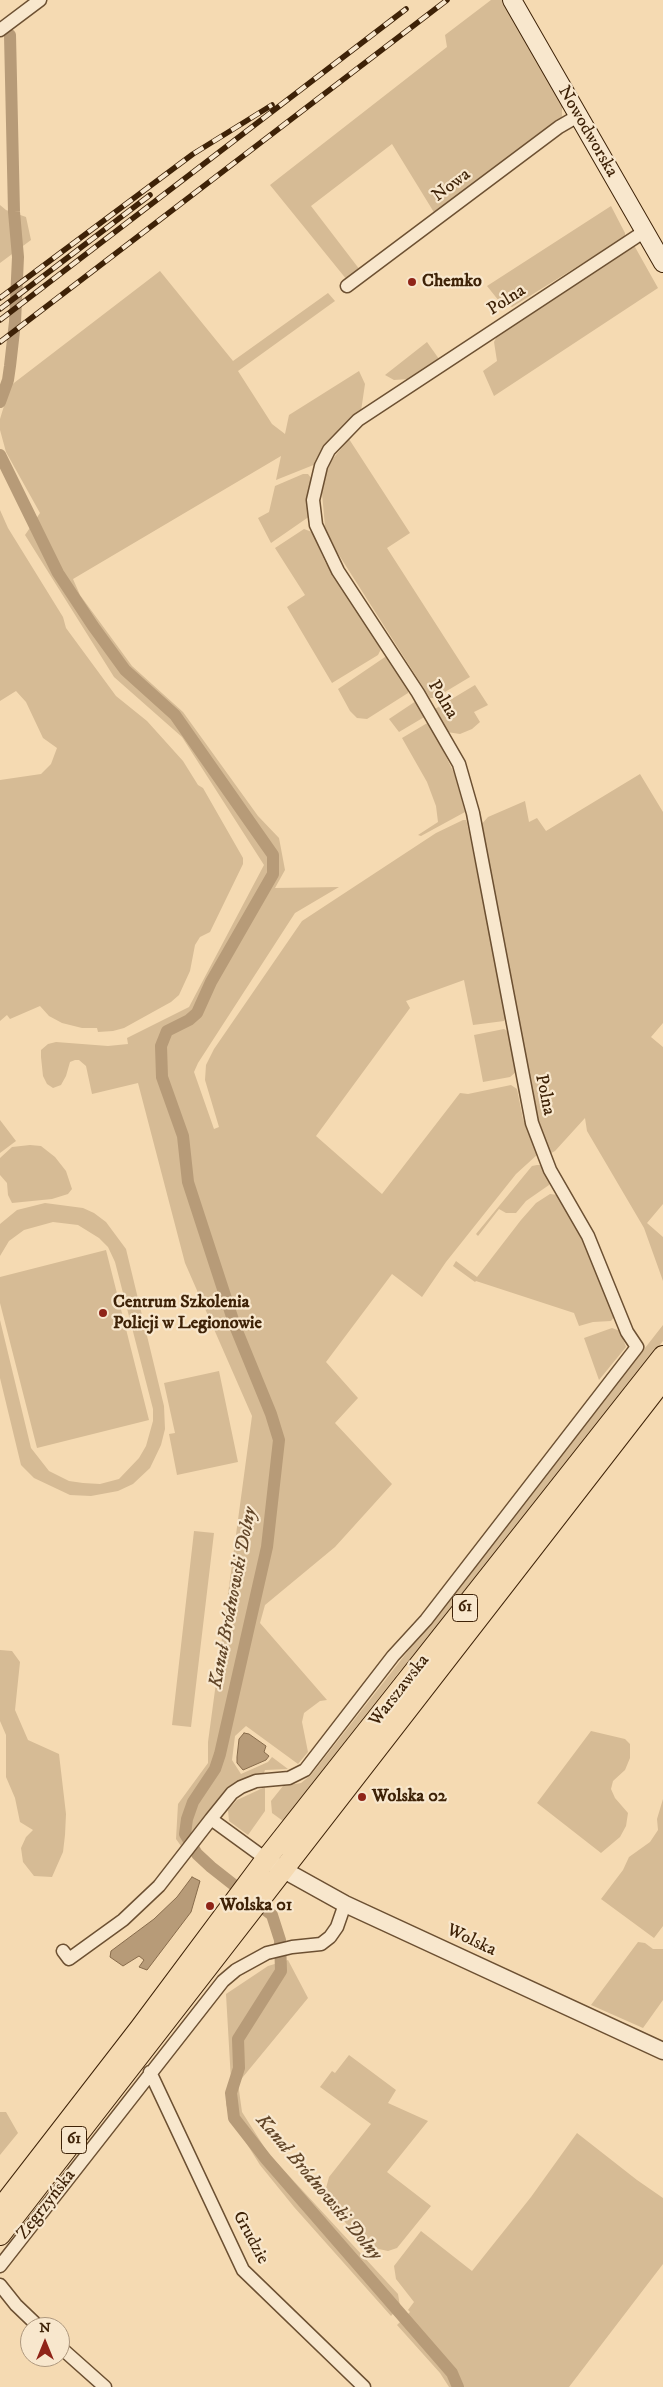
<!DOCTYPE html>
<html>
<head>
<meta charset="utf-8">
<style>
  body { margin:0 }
  #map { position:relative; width:663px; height:2387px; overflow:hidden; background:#f5dab2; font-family:"IM FELL DW Pica",serif }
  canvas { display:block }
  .north { position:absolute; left:20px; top:2317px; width:50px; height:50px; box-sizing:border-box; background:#f8e7cd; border:1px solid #ae987e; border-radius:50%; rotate:0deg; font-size:14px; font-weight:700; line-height:20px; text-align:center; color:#3e2207 }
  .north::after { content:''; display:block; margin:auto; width:18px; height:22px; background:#8f2418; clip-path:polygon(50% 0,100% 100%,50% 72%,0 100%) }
</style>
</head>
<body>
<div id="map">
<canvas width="663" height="2387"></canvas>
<div class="north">N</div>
</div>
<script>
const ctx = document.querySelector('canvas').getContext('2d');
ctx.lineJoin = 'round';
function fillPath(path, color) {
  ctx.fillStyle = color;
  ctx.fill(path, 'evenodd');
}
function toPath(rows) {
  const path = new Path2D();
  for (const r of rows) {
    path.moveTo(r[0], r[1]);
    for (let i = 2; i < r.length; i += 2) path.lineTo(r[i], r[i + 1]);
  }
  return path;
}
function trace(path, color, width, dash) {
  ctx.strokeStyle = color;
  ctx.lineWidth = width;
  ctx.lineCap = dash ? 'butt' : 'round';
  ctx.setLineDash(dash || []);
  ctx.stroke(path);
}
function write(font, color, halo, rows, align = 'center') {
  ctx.font = font + ' "IM FELL DW Pica",serif';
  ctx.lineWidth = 4.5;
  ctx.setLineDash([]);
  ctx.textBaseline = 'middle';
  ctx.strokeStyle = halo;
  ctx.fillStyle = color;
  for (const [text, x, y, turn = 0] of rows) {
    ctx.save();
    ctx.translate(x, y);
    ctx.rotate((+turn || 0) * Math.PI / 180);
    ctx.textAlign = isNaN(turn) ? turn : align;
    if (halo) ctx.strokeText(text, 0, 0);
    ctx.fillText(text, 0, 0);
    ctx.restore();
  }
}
fillPath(toPath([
  [491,0,502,0,558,94,562,106,562,120,435,214,392,144,311,206,360,270,347,280,270,185,447,47,445,35],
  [0,205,6,210,26,217,31,240,0,263],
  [611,206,625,233,625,237,512,307,499,301,487,286],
  [632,247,635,247,658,288,494,396,483,371,497,361,494,342,498,334],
  [160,271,233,361,328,293,335,301,238,371,272,424,285,434,289,415,359,371,365,384,361,411,316,464,276,480,281,456,73,579,80,595,132,666,183,712,258,816,279,838,285,870,275,888,339,887,295,913,198,1063,194,1072,214,1129,219,1127,205,1080,206,1065,214,1049,302,921,436,833,463,820,466,820,467,823,506,1016,504,1021,473,1025,464,980,406,1001,410,1008,316,1136,382,1194,460,1093,468,1094,511,1085,517,1089,523,1119,538,1154,516,1174,446,1262,422,1297,392,1274,326,1362,358,1398,335,1423,392,1484,335,1547,265,1605,260,1623,327,1700,320,1701,304,1713,302,1722,308,1752,298,1764,246,1726,235,1736,232,1760,241,1774,268,1762,272,1757,288,1769,265,1770,264,1773,239,1781,227,1789,181,1846,176,1839,178,1804,208,1763,208,1742,252,1416,185,1263,138,1083,92,1094,86,1066,79,1060,75,1060,70,1062,66,1076,61,1085,53,1088,47,1084,43,1076,41,1057,41,1050,48,1044,56,1042,108,1046,128,1044,127,1038,189,1007,264,865,182,737,114,677,25,535,40,513,6,452,0,430,0,419,10,386],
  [427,342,439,359,408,379,394,380,385,375],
  [349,439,410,533,387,548,470,677,435,698,430,698,337,552,325,527,322,493,326,474,331,461],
  [303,474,308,474,311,478,309,497,310,516,271,543,258,518,269,512,275,486],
  [0,510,8,528,63,617,66,628,116,696,147,721,183,761,198,785,203,788,243,858,243,864,210,932,200,937,195,945,190,971,179,995,171,1002,124,1028,113,1031,98,1032,97,1028,82,1028,62,1023,49,1016,40,1006,10,1019,7,1015,0,1021,0,780,41,774,51,764,57,748,43,738,26,702,16,691,0,701],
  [304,529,312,532,325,562,381,649,378,655,332,683,287,607,305,595,275,548],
  [385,657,387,657,408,689,408,693,367,719,357,718,350,711,338,689],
  [475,685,488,705,474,712,480,722,472,729,460,734,447,732,435,709],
  [416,701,426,716,399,732,389,719],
  [429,722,454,773,465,812,421,836,418,835,438,822,436,806,427,782,402,738],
  [640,774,663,812,663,1023,651,1037,663,1047,663,1204,647,1223,663,1237,663,1281,644,1228,587,1131,585,1118,555,1151,549,1154,537,1118,480,826,488,817,525,801,529,822,537,818,546,831],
  [504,1029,509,1032,516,1072,510,1077,483,1082,474,1035],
  [0,1120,16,1141,0,1153],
  [30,1145,41,1146,55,1157,66,1171,72,1189,68,1194,52,1199,12,1203,8,1195,7,1183,0,1175,0,1158,12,1147],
  [537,1165,543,1165,550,1181,549,1185,526,1201,516,1213,506,1213,499,1209,478,1236,476,1234,532,1166],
  [550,1194,558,1195,589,1247,614,1317,611,1321,593,1322,579,1326,574,1313,476,1281,475,1282,453,1266,456,1261,477,1277,521,1220,536,1203],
  [45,1203,83,1208,94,1213,106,1222,126,1249,164,1406,165,1429,161,1445,150,1468,133,1484,118,1491,91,1496,70,1495,34,1478,21,1465,0,1378,0,1320,31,1448,49,1471,69,1481,83,1483,100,1484,119,1479,139,1458,146,1446,153,1421,153,1409,115,1262,108,1247,99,1238,78,1225,53,1222,24,1230,9,1241,0,1256,0,1224,17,1210],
  [106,1250,149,1420,37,1448,0,1303,0,1277],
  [663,1325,663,1341,454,1608,399,1672,283,1821,272,1813,271,1801,283,1786,301,1783,311,1775],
  [612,1328,620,1331,626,1347,599,1380,584,1338],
  [219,1371,238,1462,177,1475,169,1434,175,1433,164,1383],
  [194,1531,214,1533,191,1727,172,1725],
  [0,1650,12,1651,20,1662,15,1710,28,1740,59,1754,66,1814,65,1835,63,1852,52,1877,34,1876,23,1862,21,1848,26,1837,33,1830,20,1822,15,1798,6,1777,6,1735,0,1721],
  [591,1731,625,1739,630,1744,630,1758,625,1770,613,1781,611,1789,615,1798,628,1813,626,1826,620,1837,601,1853,537,1803],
  [265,1787,265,1811,248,1835,229,1821,228,1810,237,1800],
  [663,1799,663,1926,654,1938,601,1899,623,1870,629,1857,650,1842,658,1830,657,1819],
  [638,1942,645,1943,653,1949,663,1949,663,2000,643,2028,591,2005],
  [288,1960,308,1998,238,2083,242,2112,268,2153,398,2294,400,2306,391,2316,294,2207,260,2165,230,2117,226,2104,228,2083,231,2081,226,1994,268,1966],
  [349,2055,396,2090,388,2103,428,2121,387,2172,431,2206,397,2248,388,2251,374,2248,362,2241,326,2201,325,2192,329,2177,371,2124,320,2087,332,2071,335,2073],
  [0,2112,6,2112,18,2133,0,2155],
  [577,2133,637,2180,663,2198,663,2264,569,2387,449,2387,440,2373,397,2325,410,2312,408,2310,414,2302,396,2279,394,2266,421,2231,472,2271,531,2197]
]), '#d6bb95');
const water = toPath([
  [244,1733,249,1734,266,1746,264,1752,269,1756,266,1760,243,1770,237,1763,237,1757,239,1739,244,1733],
  [192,1877,200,1881,191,1912,147,1970,139,1967,144,1960,139,1956,123,1966,110,1957,111,1951,154,1919,177,1897,192,1877]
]);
fillPath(water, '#b79b78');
trace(water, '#876b4b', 1);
trace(toPath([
  [0,402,8,380,10,366,15,322,18,257,14,212,10,35],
  [0,455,58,573,93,626,125,670,175,715,273,855,273,874,211,982,197,1013,189,1020,167,1031,161,1046,162,1077,183,1136,188,1182,235,1326,271,1414,279,1440,267,1547,220,1754,215,1769,193,1802,187,1819,185,1834,197,1854,211,1867,272,1915,280,1940,281,1971,238,2039,239,2068,231,2093,234,2118,266,2159,452,2373,458,2387]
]), '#b79b78', 12);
const minor = toPath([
  [0,30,40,0],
  [347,286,559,127,578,116],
  [211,1819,232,1793,241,1787,256,1781,289,1778,305,1770,393,1656,426,1620,637,1347,627,1332,588,1236,550,1170,532,1123,473,813,459,764,418,693,338,571,316,525,313,500,321,466,329,450,358,420,645,231],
  [63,1951,69,1959,123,1920,159,1886,211,1819,266,1859],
  [150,2072,243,2270,364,2387],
  [0,2266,223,1981,236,1970,267,1953,292,1947,321,1944,330,1937,337,1927,345,1904],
  [0,2285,16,2305,39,2327],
  [60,2347,105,2387]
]);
const tertiary = toPath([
  [273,1864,345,1904,663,2051]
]);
const secondary = toPath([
  [512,0,663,263]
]);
const primary = toPath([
  [0,2209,140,2028,266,1859,663,1356],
  [0,2235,663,1380]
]);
trace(minor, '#6c5032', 15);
trace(tertiary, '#6c5032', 19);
trace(secondary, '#3e2207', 20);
trace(primary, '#3e2207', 22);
trace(minor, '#f8e7cd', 12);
trace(tertiary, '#f8e7cd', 16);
trace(secondary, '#f8e7cd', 18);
trace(primary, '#f5dab2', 20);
const rail = toPath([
  [0,298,193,154,272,105],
  [0,309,150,195],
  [0,320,406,9],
  [0,342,447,0]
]);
trace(rail, '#3e2207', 5.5);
trace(rail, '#f8e7cd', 4, [11]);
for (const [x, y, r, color] of [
  [412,282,5,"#8f2418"],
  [103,1313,5,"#8f2418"],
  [362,1797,5,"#8f2418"],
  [210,1906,5,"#8f2418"]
]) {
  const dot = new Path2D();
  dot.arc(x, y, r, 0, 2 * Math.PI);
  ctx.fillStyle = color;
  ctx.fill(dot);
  trace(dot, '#f8e7cd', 2);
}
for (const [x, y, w] of [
  [465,1608,25],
  [74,2140,25]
]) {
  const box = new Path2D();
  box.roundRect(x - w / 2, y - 13.5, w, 27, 4);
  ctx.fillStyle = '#f8e7cd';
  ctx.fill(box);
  trace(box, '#3e2207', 1);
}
write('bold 16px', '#3e2207', null, [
  ["61",465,1608],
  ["61",74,2140]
]);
write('18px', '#3e2207', '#f8e7cd', [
  ["Nowodworska",587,132,60],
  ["Nowa",452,186,-37],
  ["Polna",507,301,-33],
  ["Polna",442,700,59],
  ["Polna",544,1095,78],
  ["Warszawska",400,1691,-52],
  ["Wolska",471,1941,25],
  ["Zegrzyńska",47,2205,-52],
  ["Grudzie",250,2238,62]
]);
write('bold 18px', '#3e2207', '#f8e7cd', [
  ["Chemko",422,282],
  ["Centrum Szkolenia",113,1303],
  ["Policji w Legionowie",113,1324],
  ["Wolska 02",372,1797],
  ["Wolska 01",220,1906]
], 'left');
write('italic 19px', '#624629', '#f8e7cd', [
  ["Kanał Bródnowski Dolny",234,1598,-79],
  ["Kanał Bródnowski Dolny",318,2188,50]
]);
</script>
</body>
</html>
